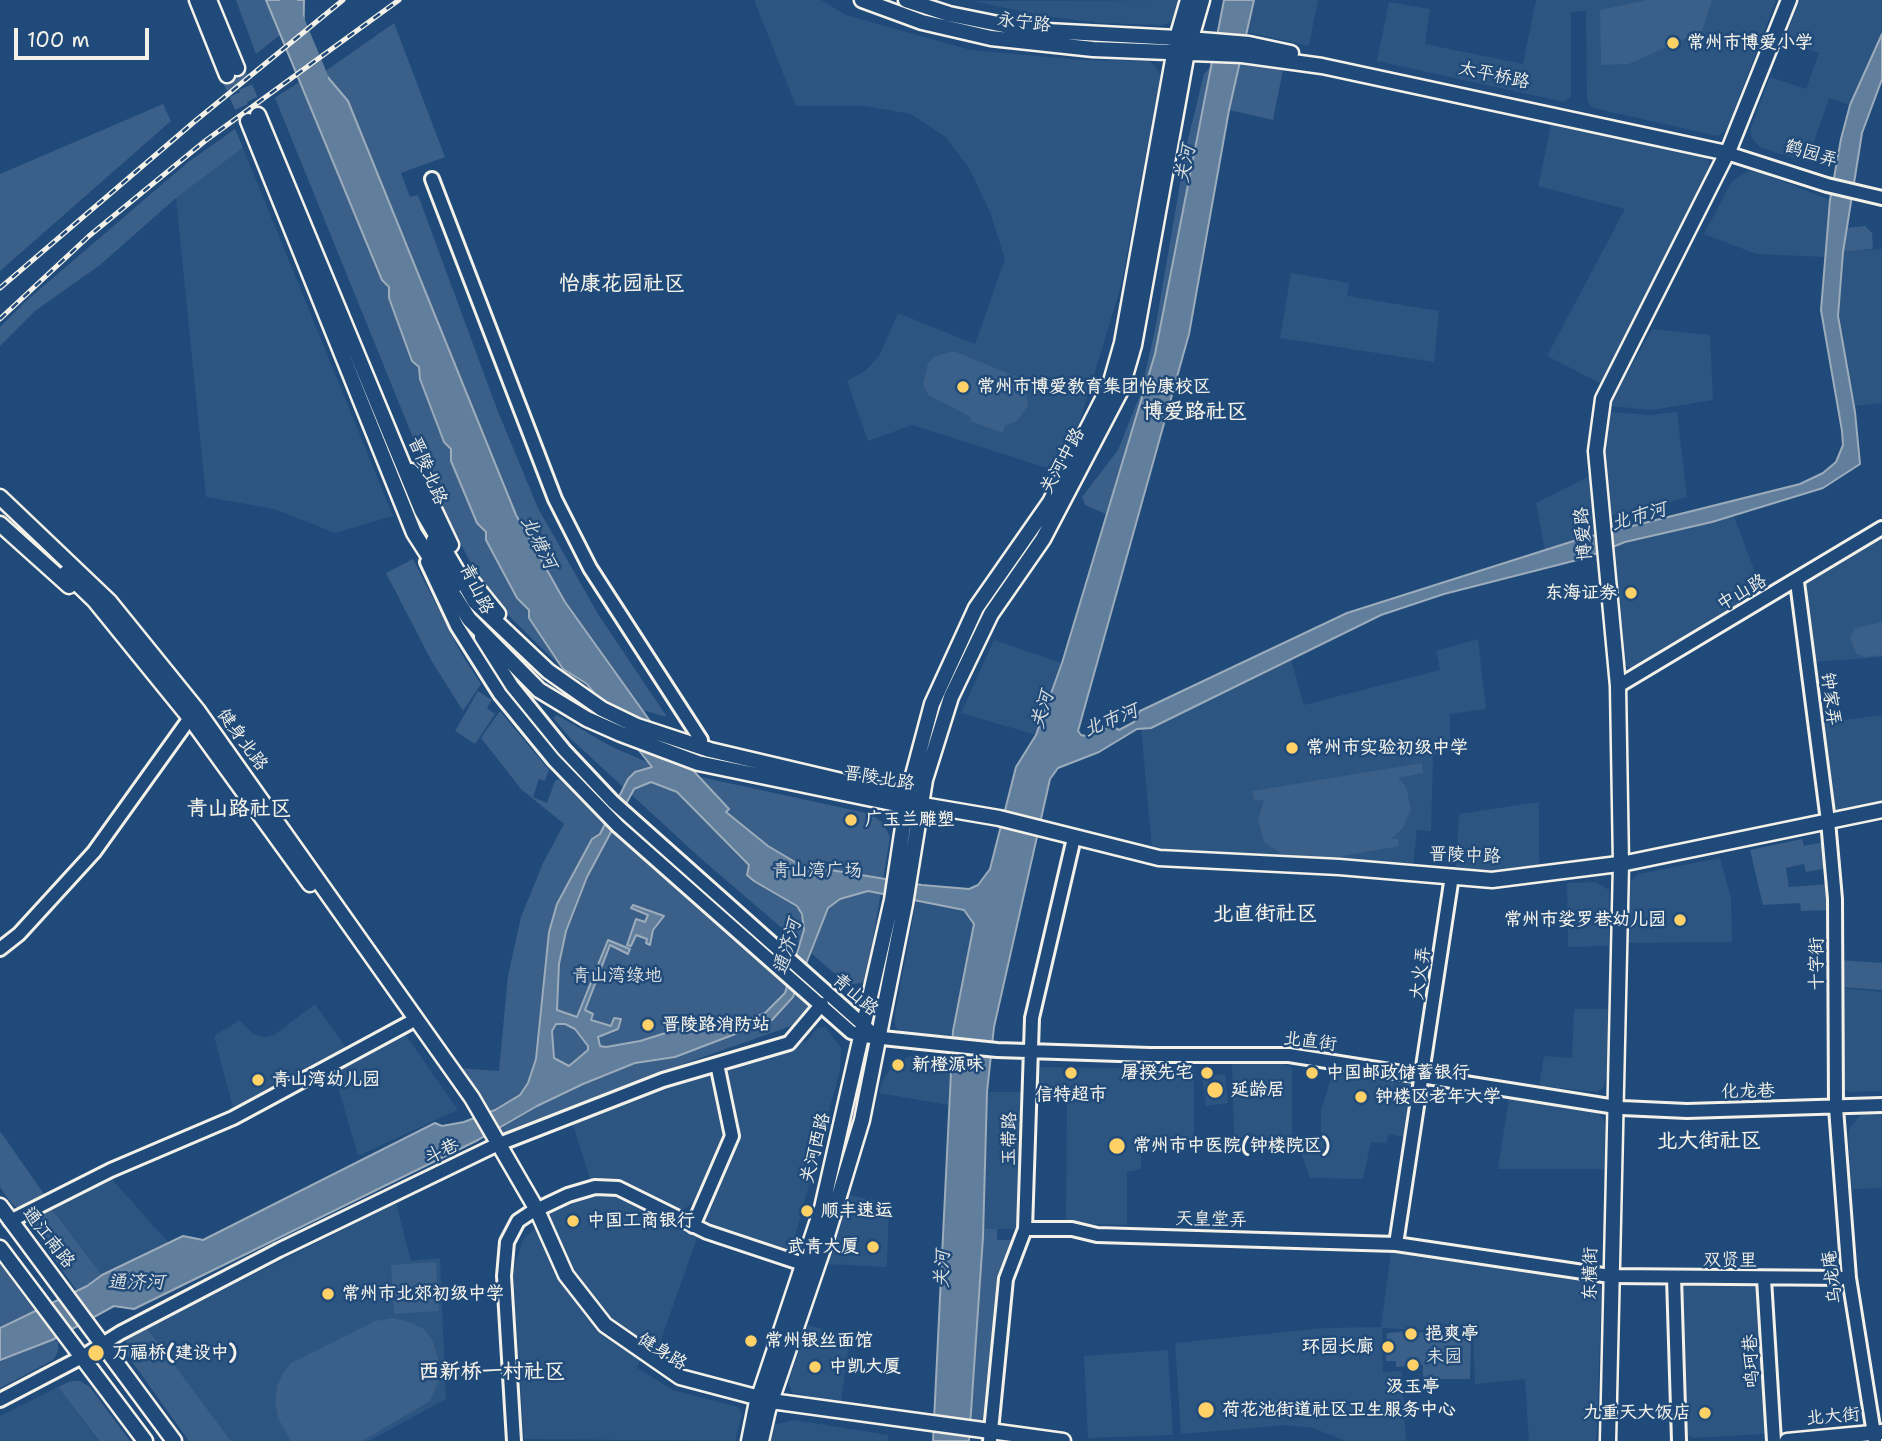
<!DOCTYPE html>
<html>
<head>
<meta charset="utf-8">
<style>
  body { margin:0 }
  #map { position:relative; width:1882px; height:1441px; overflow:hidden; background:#1f4a7a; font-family:"Shantell Sans",sans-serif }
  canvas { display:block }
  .scale { position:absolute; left:14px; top:28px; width:135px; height:32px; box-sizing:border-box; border:4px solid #f4f1e8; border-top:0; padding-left:9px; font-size:21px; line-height:24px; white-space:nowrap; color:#f4f1e8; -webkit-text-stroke:5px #1f4a7a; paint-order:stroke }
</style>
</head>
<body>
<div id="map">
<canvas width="1882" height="1441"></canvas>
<div class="scale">100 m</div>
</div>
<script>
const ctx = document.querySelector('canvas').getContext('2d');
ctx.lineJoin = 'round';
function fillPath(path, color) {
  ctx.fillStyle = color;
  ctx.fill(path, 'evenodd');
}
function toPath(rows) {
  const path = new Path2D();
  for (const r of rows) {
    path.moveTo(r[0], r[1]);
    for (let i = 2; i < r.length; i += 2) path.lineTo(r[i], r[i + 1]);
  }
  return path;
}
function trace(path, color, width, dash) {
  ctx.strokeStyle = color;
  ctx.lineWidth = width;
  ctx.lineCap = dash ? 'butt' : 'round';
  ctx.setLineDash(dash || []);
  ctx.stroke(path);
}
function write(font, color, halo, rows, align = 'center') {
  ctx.font = font + ' "Shantell Sans","LXGW WenKai TC",sans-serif';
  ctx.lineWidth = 5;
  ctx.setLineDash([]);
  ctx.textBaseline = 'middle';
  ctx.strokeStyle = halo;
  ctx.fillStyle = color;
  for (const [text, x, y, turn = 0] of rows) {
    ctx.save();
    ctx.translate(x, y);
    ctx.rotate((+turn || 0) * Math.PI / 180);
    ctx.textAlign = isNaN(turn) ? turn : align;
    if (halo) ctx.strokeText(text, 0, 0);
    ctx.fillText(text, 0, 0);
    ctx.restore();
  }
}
fillPath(toPath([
  [754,0,821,0,846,15,971,50,1083,60,1150,61,1161,74,1121,286,1080,421,1047,468,912,425,868,441,847,381,865,371,879,356,898,313,975,344,1005,259,990,212,970,170,946,137,911,114,865,106,796,106],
  [1180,0,1176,15,1170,23,1161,25,1101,23,1051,17,971,1],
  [1254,0,1318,0,1309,46,1246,32],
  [1536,0,1776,0,1727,129,1718,136,1593,108,1587,101,1586,11,1571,12,1571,97,1564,102,1377,61,1389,2,1430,9,1425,44,1523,64],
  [1800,0,1882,0,1882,34,1850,105,1829,98,1807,162,1759,147,1751,136,1751,127,1770,77,1806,89,1819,53,1784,41],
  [1551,125,1705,156,1709,162,1710,171,1602,384,1547,356,1625,209,1538,186],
  [243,148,393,516,335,533,274,509,206,497,176,198],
  [1748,171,1759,172,1830,200,1826,257,1756,254,1704,234,1732,181],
  [1882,249,1882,403,1855,406,1838,316,1843,252],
  [1291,273,1349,283,1347,296,1439,311,1434,362,1280,338],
  [1652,329,1710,335,1713,400,1652,410,1609,406],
  [1608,412,1650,415,1677,412,1687,497,1638,512,1610,515,1605,450],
  [1594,474,1600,534,1545,550,1536,503],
  [1733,514,1764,596,1634,669,1628,667,1624,663,1614,546,1712,522],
  [1882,536,1882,657,1813,662,1803,593,1806,583],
  [1478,639,1486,709,1450,714,1450,739,1433,757,1431,831,1417,830,1413,865,1152,849,1141,728,1152,728,1291,659,1304,705,1440,670,1436,651],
  [994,640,1062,663,1036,735,961,713],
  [1882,715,1882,803,1842,811,1833,808,1821,723],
  [1539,802,1539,867,1493,873,1456,869,1459,814],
  [1720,858,1731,898,1732,942,1628,943,1630,882,1638,874],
  [1596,882,1609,890,1609,946,1568,947,1567,883],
  [916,902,964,910,974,924,952,1037,901,1032,896,1028,894,1019],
  [1840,988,1882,992,1882,1091,1848,1092,1841,1087],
  [315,1004,347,1049,234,1111,214,1036,240,1020,253,1034,265,1037,274,1035],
  [1574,1009,1608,1009,1608,1072,1603,1088,1597,1092,1539,1086,1544,1056,1572,1058],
  [825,1027,841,1048,840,1070,790,1255,709,1228,705,1222,740,1132,725,1068,807,1041,817,1028],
  [405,1034,458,1110,358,1156,334,1073],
  [910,1056,951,1060,948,1105,879,1093,884,1078,893,1066],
  [1232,1062,1283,1063,1292,1068,1292,1137,1234,1138],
  [1039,1067,1194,1069,1194,1141,1141,1151,1141,1169,1127,1172,1127,1225,1066,1224,1067,1094,1033,1093,1033,1074],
  [714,1068,728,1129,694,1202,680,1212,591,1182,572,1122],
  [1333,1071,1415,1085,1410,1138,1389,1134,1386,1143,1371,1142,1363,1179,1310,1178,1300,1151,1300,1141,1321,1141,1321,1111],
  [1225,1074,1228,1103,1206,1106,1202,1076],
  [987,1092,1024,1092,1022,1229,983,1229],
  [1509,1098,1596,1112,1603,1118,1606,1129,1606,1169,1498,1169],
  [1863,1112,1882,1112,1882,1188,1852,1189,1848,1139,1850,1127],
  [109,1176,169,1243,102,1275,48,1204],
  [602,1193,624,1195,698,1235,655,1357,645,1350,637,1368,673,1390,738,1407,742,1414,735,1441,524,1439,513,1272,523,1239,553,1212,581,1196],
  [848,1195,889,1203,887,1267,826,1264],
  [396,1203,411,1261,440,1258,446,1399,369,1441,231,1441,147,1328],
  [1391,1251,1595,1279,1602,1288,1596,1441,1529,1441,1525,1379,1475,1384,1473,1333,1382,1328,1383,1372,1402,1371,1406,1441,1346,1441,1313,1428,1286,1425,1181,1434,1175,1343,1324,1328,1381,1327],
  [1687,1283,1755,1284,1760,1289,1769,1427,1764,1434,1693,1438,1686,1434,1682,1287],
  [808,1325,850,1337,841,1402,792,1393,788,1383],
  [1168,1350,1173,1435,1088,1438,1084,1356],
  [58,1387,98,1441,0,1441,0,1416],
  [794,1420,888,1435,888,1441,769,1441,773,1425]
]), '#2d5581');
fillPath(toPath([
  [236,0,266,0,280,35,256,54],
  [1647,0,1712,0,1702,31,1629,64,1601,65,1600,10],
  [394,23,445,157,401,173,410,197,418,195,497,409,538,508,598,614,667,717,642,710,628,692,565,602,516,516,348,101,324,72],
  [1239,61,1284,65,1273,120,1229,110],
  [1210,67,1155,354,1132,439,1106,514,1085,505,1082,497,1118,450,1140,395,1155,330,1187,143,1204,74],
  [299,82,382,280,389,287,419,366,420,380,444,442,451,449,486,532,486,540,517,598,529,610,529,618,563,669,512,619,480,580,442,509,275,98],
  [163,104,171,121,0,271,0,174],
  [235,129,243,148,176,198,100,265,35,311,0,346,0,327,26,301,187,163],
  [1865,226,1872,233,1873,249,1843,252,1846,228],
  [954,351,1017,377,1025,384,1028,405,1017,421,1005,426,1003,433,970,421,971,417,928,395,923,384,928,363,935,356],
  [413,559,461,653,481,684,463,711,431,660,386,573],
  [1882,622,1882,655,1865,657,1856,653,1850,638,1855,628],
  [478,691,492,700,487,708,495,714,475,744,455,731],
  [500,711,549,770,545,781,539,779,533,797,547,803,555,781,559,779,604,824,811,1004,794,1025,669,1069,504,1134,458,1068,499,1071,508,975,521,917,543,863,564,824,521,789,481,738],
  [557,715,612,747,664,769,871,814,883,823,890,837,866,982,848,985,698,856,571,739,553,718],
  [1422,763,1423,773,1398,778,1406,787,1411,809,1403,828,1391,839,1398,839,1399,846,1332,858,1283,855,1264,842,1258,820,1264,800,1254,801,1252,791],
  [1802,839,1804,846,1824,842,1829,868,1806,872,1804,864,1786,868,1789,887,1829,884,1831,910,1801,911,1800,903,1763,905,1750,850],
  [1840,960,1882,963,1882,990,1841,987],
  [0,1131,44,1194,22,1206,16,1207,10,1202,0,1187],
  [48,1204,102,1275,77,1291,29,1223,30,1216],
  [983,1229,997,1229,997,1240,1016,1240,1000,1278,994,1312,985,1425,970,1425],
  [436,1262,439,1311,394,1314,391,1265],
  [0,1264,58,1342,58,1352,53,1360,0,1388],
  [392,1318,409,1322,424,1329,433,1341,442,1373,430,1401,362,1441,291,1441,278,1418,275,1402,277,1386,283,1373,291,1363,375,1321],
  [147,1328,231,1441,189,1441,125,1352,127,1338],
  [1408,1331,1471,1337,1470,1379,1423,1379,1423,1365,1396,1367,1396,1361,1386,1361,1387,1333],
  [71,1381,80,1381,90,1387,130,1441,99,1441,58,1387]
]), '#3a5f88');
const water = toPath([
  [266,0,304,0,303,48,348,101,516,515,565,602,660,735,729,809,726,812,768,846,800,865,922,885,969,889,978,885,990,869,1016,767,1036,735,1062,663,1155,354,1224,0,1254,0,1229,110,1189,334,1078,731,1081,735,1086,736,1111,726,1119,730,1134,722,1140,711,1347,613,1580,539,1800,484,1823,473,1836,462,1843,445,1842,431,1821,310,1830,200,1841,139,1850,105,1882,34,1882,79,1862,133,1843,252,1838,316,1855,412,1860,464,1823,488,1712,522,1625,542,1585,558,1444,594,1381,615,1151,728,1137,729,1099,752,1058,768,1050,779,994,1027,987,1092,983,1237,969,1441,933,1441,953,1031,974,924,964,910,868,891,840,899,828,908,793,997,772,1020,675,1057,635,1063,583,1084,537,1106,478,1140,134,1309,114,1306,52,1340,0,1360,0,1328,87,1286,102,1275,183,1236,203,1240,435,1123,442,1126,464,1122,495,1110,520,1095,528,1083,536,1059,549,932,557,904,592,839,600,834,628,779,635,772,652,767,587,684,563,669,529,618,529,610,517,598,486,540,486,532,477,523,451,461,451,449,444,442,420,379,419,367,412,361,389,298,389,287,382,280,266,0],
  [651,782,677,792,749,865,747,875,754,881,797,906,802,914,804,930,785,993,765,1013,750,1019,704,1021,640,1041,606,1047,600,1046,598,1037,618,1029,621,1019,614,1018,611,1026,591,1020,593,1014,585,1010,610,945,628,954,630,949,608,940,577,1017,557,1010,559,964,566,931,587,877,634,789,651,782],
  [556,1024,565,1024,575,1029,588,1046,588,1050,569,1066,554,1058,552,1031,556,1024],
  [633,905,664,916,653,930,650,945,646,943,647,939,636,935,631,946,627,945,636,919,645,922,648,915,631,908,633,905]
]);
fillPath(water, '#627e9d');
trace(water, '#9cacbb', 2);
trace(toPath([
  [288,0,320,77]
]), '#627e9d', 16);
trace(toPath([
  [237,68,258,115],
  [227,75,248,121]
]), '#3f638a', 14, [14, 7]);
const minor = toPath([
  [1727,153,1827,185,1882,198],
  [432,179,555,499,590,568,701,740],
  [433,540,455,587],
  [427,562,457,626,500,694,554,760,618,826,851,1032,863,1036,997,1050,1150,1055,1289,1055,1622,1108,1687,1111,1882,1105],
  [1797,582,1828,821,1835,899,1836,1108,1849,1278,1875,1440],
  [481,637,512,686,564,750,613,802,870,1031],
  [1618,686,1882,528],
  [0,949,19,934,94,852,190,718],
  [10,1221,111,1170,233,1118,409,1023],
  [693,1226,732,1136,717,1064],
  [1025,1229,1072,1229,1097,1235,1396,1244,1610,1276,1849,1278],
  [1396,1244,1452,876],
  [1674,1277,1679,1441],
  [1764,1279,1774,1441],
  [0,1400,82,1357,120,1333,279,1250,494,1146,663,1080,789,1043,822,1004],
  [514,1441,504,1276,507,1242,518,1221,530,1213,568,1195,595,1187,618,1188,707,1232,803,1264],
  [990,1441,1006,1279,1025,1229,1032,1018,1074,838]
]);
const major = toPath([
  [197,0,227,75],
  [209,0,237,68],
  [862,0,922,22,991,38,1093,49,1242,55,1322,66,1727,153],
  [906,0,949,14,1028,30,1177,38,1249,44,1291,53],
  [258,115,422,511,475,602,548,671,602,709,637,726,710,750,914,798],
  [248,121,414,533,469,619,539,690,587,719,621,734,698,763,906,806,923,805,999,818,1159,858,1339,867,1492,880,1626,863,1882,810],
  [411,471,423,486,451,545],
  [0,497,109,601,198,711,472,1098,537,1210,566,1275,605,1325,680,1377,771,1401,1063,1441],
  [0,524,69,586],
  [66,573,95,601,190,718,310,884],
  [469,578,498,614],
  [0,1206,174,1441],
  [0,1248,145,1441],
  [749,1441,756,1406,822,1208,892,900,908,794,932,704,976,608,1050,502,1110,385,1122,343,1177,38,1188,0],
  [761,1441,768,1410,823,1249,862,1120,905,904,925,780,951,697,991,614,1043,539,1121,390,1134,345,1187,52,1202,0],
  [1608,1441,1621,864,1618,686,1596,451,1603,399,1730,147,1789,0],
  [1787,1441,1882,1432]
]);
trace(minor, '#f4f1e8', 18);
trace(major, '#f4f1e8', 19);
trace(minor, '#1f4a7a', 12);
trace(major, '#1f4a7a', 14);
const rail = toPath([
  [0,288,194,122,343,0],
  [0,319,89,236,205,141,399,0]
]);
trace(rail, '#f4f1e8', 5);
trace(rail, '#1f4a7a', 2.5, [8]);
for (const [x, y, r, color] of [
  [1673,43,7,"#ffd166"],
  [963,387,7,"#ffd166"],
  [1631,593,7,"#ffd166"],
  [1292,748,7,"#ffd166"],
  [851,820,7,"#ffd166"],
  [1680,920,7,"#ffd166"],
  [648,1025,7,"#ffd166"],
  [898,1065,7,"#ffd166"],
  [1071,1073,7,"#ffd166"],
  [1207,1073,7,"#ffd166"],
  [1312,1073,7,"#ffd166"],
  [258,1080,7,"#ffd166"],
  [1215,1090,9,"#ffd166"],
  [1361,1097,7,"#ffd166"],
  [1117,1146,9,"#ffd166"],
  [807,1211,7,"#ffd166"],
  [573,1221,7,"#ffd166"],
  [873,1247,7,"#ffd166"],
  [328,1294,7,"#ffd166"],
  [1411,1334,7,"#ffd166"],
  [751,1341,7,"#ffd166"],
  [1388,1347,7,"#ffd166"],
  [96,1353,9,"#ffd166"],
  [1413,1365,7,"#ffd166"],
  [815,1367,7,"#ffd166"],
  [1206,1410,9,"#ffd166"],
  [1705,1413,7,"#ffd166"]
]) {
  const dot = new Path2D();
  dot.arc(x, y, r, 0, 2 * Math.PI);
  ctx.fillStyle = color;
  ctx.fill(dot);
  trace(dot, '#1f4a7a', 2.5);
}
write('18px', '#f4f1e8', '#1f4a7a', [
  ["永宁路",1024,23,7],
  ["太平桥路",1494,76,12],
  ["鹤园弄",1811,154,17],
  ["关河中路",1063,461,-61],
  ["晋陵北路",427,471,67],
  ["博爱路",1584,534,-95],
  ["青山路",476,589,64],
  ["中山路",1742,593,-30],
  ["钟家弄",1830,699,83],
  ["健身北路",242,740,54],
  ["晋陵北路",879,779,9],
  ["晋陵中路",1465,856,2],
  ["十字街",1817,964,-90],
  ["大火弄",1421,973,-82],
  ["青山路",855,995,41],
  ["北直街",1310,1042,7],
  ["化龙巷",1748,1092,-1],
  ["玉带路",1010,1139,-89],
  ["关河西路",816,1148,-76],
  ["斗巷",442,1152,-26],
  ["天皇堂弄",1211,1220,1],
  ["通江南路",48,1238,52],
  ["双贤里",1730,1261,1],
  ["东横街",1591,1274,-89],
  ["乌龙庵",1833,1277,-97],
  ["健身路",662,1352,32],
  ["鸣珂巷",1752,1361,-93],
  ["北大街",1833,1417,-5]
]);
write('bold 18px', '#f4f1e8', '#1f4a7a', [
  ["常州市博爱小学",1687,43],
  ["常州市博爱教育集团怡康校区",977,387],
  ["东海证券",1617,593,"right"],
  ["常州市实验初级中学",1306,748],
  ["广玉兰雕塑",865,820],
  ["常州市娑罗巷幼儿园",1666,920,"right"],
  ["晋陵路消防站",662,1025],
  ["新橙源味",912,1065],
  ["屠揆先宅",1193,1073,"right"],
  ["中国邮政储蓄银行",1326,1073],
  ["青山湾幼儿园",272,1080],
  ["延龄居",1231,1090],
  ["信特超市",1071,1095,"center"],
  ["钟楼区老年大学",1375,1097],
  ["常州市中医院(钟楼院区)",1133,1146],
  ["顺丰速运",821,1211],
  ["中国工商银行",587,1221],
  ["武青大厦",859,1247,"right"],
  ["常州市北郊初级中学",342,1294],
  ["挹爽亭",1425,1334],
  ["常州银丝面馆",765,1341],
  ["环园长廊",1374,1347,"right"],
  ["万福桥(建设中)",112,1353],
  ["中凯大厦",829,1367],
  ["汲玉亭",1413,1387,"center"],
  ["荷花池街道社区卫生服务中心",1222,1410],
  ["九重天大饭店",1691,1413,"right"]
], 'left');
write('18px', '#e1e2de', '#1f4a7a', [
  ["青山湾广场",817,871],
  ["青山湾绿地",617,976],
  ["未园",1444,1357]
]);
write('italic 19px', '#dee0dd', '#1f4a7a', [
  ["关河",1186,164,-78],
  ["北市河",1639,517,-16],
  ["北塘河",538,543,63],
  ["关河",1043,710,-73],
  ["北市河",1111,721,-22],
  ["通济河",788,947,-74],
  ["关河",943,1269,-88],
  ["通济河",136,1283]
]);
write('bold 21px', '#f4f1e8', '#1f4a7a', [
  ["怡康花园社区",622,285],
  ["博爱路社区",1195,413],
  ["青山路社区",239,810],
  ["北直街社区",1265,915],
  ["北大街社区",1709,1142],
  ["西新桥一村社区",492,1373]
]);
</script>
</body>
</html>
